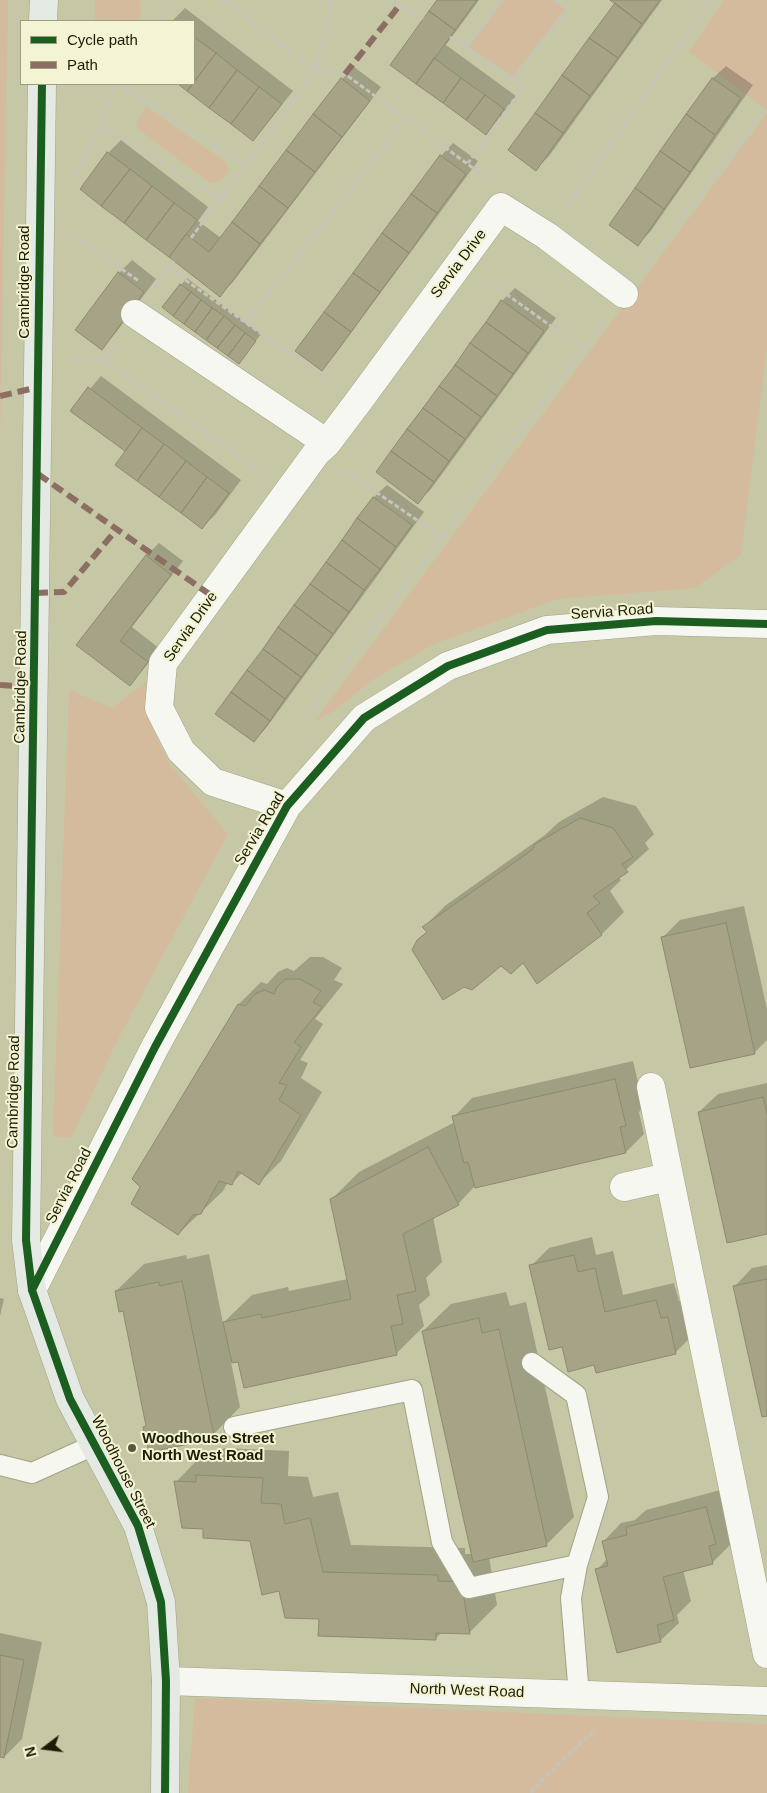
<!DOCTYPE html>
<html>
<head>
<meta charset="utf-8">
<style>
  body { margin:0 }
  #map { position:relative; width:767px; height:1793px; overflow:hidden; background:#c6c7a4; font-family:Helvetica,sans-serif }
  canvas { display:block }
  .legend { position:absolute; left:20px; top:20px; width:175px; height:65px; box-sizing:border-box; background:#f2f4d4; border:1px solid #9d9e81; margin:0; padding:6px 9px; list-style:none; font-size:15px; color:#1d1d05 }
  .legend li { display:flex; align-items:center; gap:10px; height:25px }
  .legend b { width:25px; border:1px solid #9d9e81 }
  .north { position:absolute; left:20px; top:1723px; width:50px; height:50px; -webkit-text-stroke:4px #f2f4d4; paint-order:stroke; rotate:255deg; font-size:14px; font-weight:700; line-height:20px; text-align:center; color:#1d1d05 }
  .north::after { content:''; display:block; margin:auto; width:18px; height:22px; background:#1d1d05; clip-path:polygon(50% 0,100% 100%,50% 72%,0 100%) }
</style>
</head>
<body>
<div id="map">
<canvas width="767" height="1793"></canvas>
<ul class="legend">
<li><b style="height:6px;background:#1b5e20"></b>Cycle path</li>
<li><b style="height:6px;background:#8d6e63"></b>Path</li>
</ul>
<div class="north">N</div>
</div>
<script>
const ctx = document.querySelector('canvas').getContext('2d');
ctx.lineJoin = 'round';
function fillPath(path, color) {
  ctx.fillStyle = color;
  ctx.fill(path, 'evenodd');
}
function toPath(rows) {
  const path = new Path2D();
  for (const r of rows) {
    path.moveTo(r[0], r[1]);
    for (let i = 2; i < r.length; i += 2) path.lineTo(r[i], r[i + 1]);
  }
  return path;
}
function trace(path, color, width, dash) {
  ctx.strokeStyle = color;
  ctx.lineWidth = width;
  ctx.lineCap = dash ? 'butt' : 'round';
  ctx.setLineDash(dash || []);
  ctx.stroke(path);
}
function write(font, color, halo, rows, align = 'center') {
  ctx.font = font + ' Helvetica,sans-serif';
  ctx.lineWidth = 4;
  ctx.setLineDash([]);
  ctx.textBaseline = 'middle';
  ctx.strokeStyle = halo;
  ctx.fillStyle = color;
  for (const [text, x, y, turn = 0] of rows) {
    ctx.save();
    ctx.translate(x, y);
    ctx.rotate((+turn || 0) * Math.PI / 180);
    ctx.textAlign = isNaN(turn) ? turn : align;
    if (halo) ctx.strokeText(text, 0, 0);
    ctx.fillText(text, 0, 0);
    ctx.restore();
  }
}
fillPath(toPath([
  [0,0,8,0,0,445],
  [95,0,140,0,141,16,137,21,95,21],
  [504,0,553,0,566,9,513,76,469,47],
  [724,0,767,0,767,110,689,52],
  [146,107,226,162,229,172,218,182,210,183,138,129,136,122],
  [767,113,767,347,741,555,695,588,557,599,434,644,372,680,334,711,314,722],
  [149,680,149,721,168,762,228,834,116,1043,71,1138,53,1136,69,690,112,708],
  [195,1698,767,1724,767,1793,188,1793]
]), '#d4bb9e');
fillPath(toPath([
  [439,0,479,0,446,45,516,96,498,120,485,133,392,65],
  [613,0,662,0,549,156,536,169,616,3],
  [185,8,293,91,253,140,180,84,194,84,194,21,172,21],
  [726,66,753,85,650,232,638,244,610,225,713,78],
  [354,67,381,87,233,282,220,295,108,153,121,140,208,207,198,221,221,238,342,79],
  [453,143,478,161,334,356,321,369,441,156],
  [132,260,156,279,114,335,102,348,119,273],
  [187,278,261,334,239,363,181,285],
  [515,288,556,318,431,489,418,502,378,472,502,301],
  [101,376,241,480,215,515,202,527,127,451,72,410],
  [387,485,424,512,266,728,254,741,217,713,374,497],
  [159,543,183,561,132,627,160,649,130,685,78,645,146,556],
  [603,797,636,806,654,834,645,843,649,849,618,877,621,880,610,891,624,912,602,934,537,982,523,962,501,964,428,931,424,927,446,905,545,835,559,822],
  [744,906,767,1009,767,1040,755,1052,662,938,680,920],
  [310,957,323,957,342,968,334,980,343,984,315,1019,323,1024,300,1060,308,1063,301,1078,322,1092,281,1161,259,1183,243,1172,231,1184,228,1182,223,1191,178,1234,239,1004,261,982,267,984,278,972,287,968,294,971],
  [633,1061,644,1107,639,1112,644,1134,626,1152,474,1187,458,1204,433,1217,442,1262,426,1278,430,1295,419,1305,424,1326,396,1354,231,1362,240,1407,213,1435,194,1439,190,1443,147,1425,124,1310,116,1291,144,1264,186,1255,187,1259,209,1254,223,1323,252,1295,288,1287,289,1291,348,1279,331,1200,359,1172,455,1122,454,1117,472,1098],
  [767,1083,767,1233,699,1112,718,1094],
  [592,1237,596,1255,613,1251,623,1295,674,1283,679,1301,686,1299,694,1334,676,1352,596,1371,595,1364,563,1345,531,1266,549,1248],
  [767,1265,767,1415,734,1287,752,1268],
  [506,1292,510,1306,526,1302,574,1517,546,1545,489,1557,497,1605,469,1633,442,1632,436,1638,320,1617,280,1589,251,1539,205,1527,176,1482,203,1454,217,1455,224,1448,289,1451,288,1476,308,1477,313,1497,338,1492,351,1545,465,1548,465,1554,473,1554,423,1331,451,1304],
  [0,1298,4,1299,0,1316],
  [724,1489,733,1524,727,1530,731,1544,713,1562,683,1570,691,1601,677,1615,679,1623,660,1641,597,1570,607,1559,603,1542,621,1523,635,1520,646,1510],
  [0,1633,42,1642,22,1739,4,1757,0,1756]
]), '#0003');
const building = toPath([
  [437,0,477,0,455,30,429,11,437,0],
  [610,0,660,0,642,24,610,0],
  [615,3,642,24,618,58,589,38,615,3],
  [429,11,455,30,416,84,390,65,429,11],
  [194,37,216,53,194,82,194,37],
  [589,38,618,58,590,96,562,75,589,38],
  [216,53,237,70,209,108,187,91,216,53],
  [434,58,461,78,443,103,416,84,434,58],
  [237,70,259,87,231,124,209,108,237,70],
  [562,75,590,96,563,133,535,113,562,75],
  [341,78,370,101,342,137,313,114,341,78],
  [461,78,485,95,466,120,443,103,461,78],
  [712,78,741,98,715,135,686,114,712,78],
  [178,84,193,84,187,91,178,84],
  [259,87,282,104,253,141,231,124,259,87],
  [485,95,504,109,486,135,466,120,485,95],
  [535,113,563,133,536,171,508,150,535,113],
  [313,114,342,137,315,172,286,150,313,114],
  [686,114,715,135,690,172,660,151,686,114],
  [286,150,315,172,288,208,259,186,286,150],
  [660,151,690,172,664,209,635,188,660,151],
  [107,152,130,169,101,206,80,189,107,152],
  [440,155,466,174,437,213,411,194,440,155],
  [130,169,152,186,124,223,101,206,130,169],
  [152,186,174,203,146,240,124,223,152,186],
  [259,186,288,208,260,244,232,222,259,186],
  [635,188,664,209,638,246,609,225,635,188],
  [411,194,437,213,409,253,382,233,411,194],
  [174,203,197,220,169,257,146,240,174,203],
  [232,222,260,244,220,297,169,257,186,234,209,252,232,222],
  [382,233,409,253,380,292,353,273,382,233],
  [118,272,144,292,102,350,75,330,118,272],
  [353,273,380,292,351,332,324,312,353,273],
  [180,284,191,292,173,316,162,307,180,284],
  [191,292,201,300,184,324,173,316,191,292],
  [201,300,212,308,195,332,184,324,201,300],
  [501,300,544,331,528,353,486,322,501,300],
  [212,308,224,316,206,340,195,332,212,308],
  [324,312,351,332,322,371,295,351,324,312],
  [224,316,235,325,217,348,206,340,224,316],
  [486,322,528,353,513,374,470,343,486,322],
  [235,325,245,333,228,356,217,348,235,325],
  [245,333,256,341,239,364,228,356,245,333],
  [470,343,513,374,497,396,455,365,470,343],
  [455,365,497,396,481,417,439,386,455,365],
  [439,386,481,417,465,439,423,408,439,386],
  [88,387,142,428,125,451,70,411,88,387],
  [423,408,465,439,449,461,407,429,423,408],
  [142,428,164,444,137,481,115,465,142,428],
  [407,429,449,461,434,482,391,451,407,429],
  [164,444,186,461,159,497,137,481,164,444],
  [391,451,434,482,418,504,376,472,391,451],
  [186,461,207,477,181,513,159,497,186,461],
  [207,477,229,493,202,529,181,513,207,477],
  [373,497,412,525,396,547,357,518,373,497],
  [357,518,396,547,380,569,342,540,357,518],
  [342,540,380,569,364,590,326,562,342,540],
  [146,555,171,575,120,641,148,662,130,686,76,645,146,555],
  [326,562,364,590,349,612,310,584,326,562],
  [310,584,349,612,333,634,294,605,310,584],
  [294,605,333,634,317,656,278,627,294,605],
  [278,627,317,656,301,677,263,649,278,627],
  [263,649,301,677,285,699,247,670,263,649],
  [247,670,285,699,270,721,231,692,247,670],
  [231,692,270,721,254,742,215,714,231,692],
  [580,818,613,828,633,857,622,864,628,872,593,896,600,903,587,913,602,935,537,984,523,963,511,974,501,966,472,990,464,987,443,1000,412,950,417,940,427,932,422,927,532,850,535,844,580,818],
  [726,923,755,1054,690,1068,661,937,726,923],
  [286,979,300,979,321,991,313,1002,322,1007,294,1042,301,1047,279,1083,287,1085,279,1100,301,1115,259,1185,238,1171,232,1185,219,1181,201,1214,193,1215,178,1235,131,1204,140,1187,132,1179,238,1004,245,1006,255,994,264,990,274,994,277,987,286,979],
  [615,1079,626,1126,620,1127,626,1153,475,1188,468,1162,464,1163,452,1116,615,1079],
  [763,1097,767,1114,767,1234,727,1243,698,1112,763,1097],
  [428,1147,459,1205,403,1234,416,1291,397,1295,403,1324,391,1326,397,1355,244,1388,238,1362,232,1363,223,1322,261,1314,262,1318,351,1299,330,1199,428,1147],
  [574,1255,578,1272,595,1268,605,1312,656,1300,661,1318,668,1317,676,1354,596,1373,594,1365,568,1372,562,1347,549,1350,529,1265,574,1255],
  [767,1279,767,1416,762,1417,733,1286,767,1279],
  [182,1281,214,1436,190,1441,190,1444,149,1452,143,1427,146,1426,123,1311,119,1312,115,1291,159,1282,160,1286,182,1281],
  [479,1318,482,1333,499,1329,547,1546,473,1562,422,1331,479,1318],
  [196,1475,263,1478,261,1503,281,1504,285,1524,310,1518,323,1572,438,1575,438,1581,461,1582,470,1634,436,1633,436,1640,318,1636,319,1619,285,1618,279,1591,262,1595,250,1541,203,1538,203,1529,182,1528,174,1481,196,1482,196,1475],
  [706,1507,716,1544,709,1546,713,1564,663,1577,674,1620,657,1625,661,1642,617,1653,595,1569,608,1566,602,1541,627,1535,626,1527,706,1507],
  [0,1655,24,1660,4,1758,0,1757,0,1655]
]);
fillPath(building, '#a7a387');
trace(building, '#8e8a6f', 1);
const lane = toPath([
  [532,1363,576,1395,598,1497,577,1565,571,1598,579,1695],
  [234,1427,412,1390,442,1542,469,1588,577,1565],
  [0,1465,32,1473,94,1445]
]);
const street = toPath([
  [135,314,327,443],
  [287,806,213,782,181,751,159,708,163,663,317,452,327,443,358,402,501,207,547,236,624,294],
  [651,1087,767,1654],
  [624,1187,668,1177],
  [32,1290,155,1047,287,806,364,718,448,666,547,630,656,621,767,624],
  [166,1681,767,1701]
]);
const secondary = toPath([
  [43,21,44,0],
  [42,84,26,1240,32,1290,70,1399,138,1526,161,1602,166,1681,165,1793]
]);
trace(lane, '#a2a387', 22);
trace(street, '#a2a387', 29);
trace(secondary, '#a2a387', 29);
trace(toPath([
  [222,0,316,70,345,74,488,179],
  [391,0,424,19],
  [158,21,167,8,165,0],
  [450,37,524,86,468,163],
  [466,47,501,0],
  [513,78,567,9,555,0],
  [118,84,245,166],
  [101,126,221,199],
  [74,176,101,126,115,84],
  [566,208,711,0],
  [72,235,139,281],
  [191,238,316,70,332,0],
  [167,267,331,383],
  [644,268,767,106],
  [488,281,583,349],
  [153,288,174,261],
  [245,323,406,118],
  [71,360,105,361,262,473],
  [105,361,118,341],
  [345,471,442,537],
  [308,714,605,319],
  [531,1793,542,1780,596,1729]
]), '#c4c4bb', 3, [5, 2.5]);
trace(lane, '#f6f7f1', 20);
trace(street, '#f6f7f1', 28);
trace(secondary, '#e5e9e3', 28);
trace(toPath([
  [345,74,399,6],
  [0,396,39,387],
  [38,474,212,596],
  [36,593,64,592,117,529],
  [0,685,14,686]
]), '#8d6e63', 6, [12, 6]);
trace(toPath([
  [42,84,26,1240,32,1290,70,1399,138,1526,161,1602,166,1681,165,1793],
  [32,1290,155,1047,287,806,364,718,448,666,547,630,656,621,767,624]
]), '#1b5e20', 8);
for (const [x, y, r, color] of [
  [132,1448,5,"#58583d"]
]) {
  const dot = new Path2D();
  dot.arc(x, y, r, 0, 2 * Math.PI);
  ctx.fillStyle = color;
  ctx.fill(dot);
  trace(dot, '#f2f4d4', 2);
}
write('15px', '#1d1d05', '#f2f4d4', [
  ["Servia Drive",459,264,-53],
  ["Cambridge Road",25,282,-90],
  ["Servia Road",612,612,-4],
  ["Servia Drive",191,627,-55],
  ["Cambridge Road",21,687,-89],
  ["Servia Road",260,829,-59],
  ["Cambridge Road",14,1092,-89],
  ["Servia Road",69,1186,-63],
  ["Woodhouse Street",123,1472,63],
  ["North West Road",467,1691,2]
]);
write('bold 15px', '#1d1d05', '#f2f4d4', [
  ["Woodhouse Street",142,1439],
  ["North West Road",142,1456]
], 'left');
</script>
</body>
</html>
